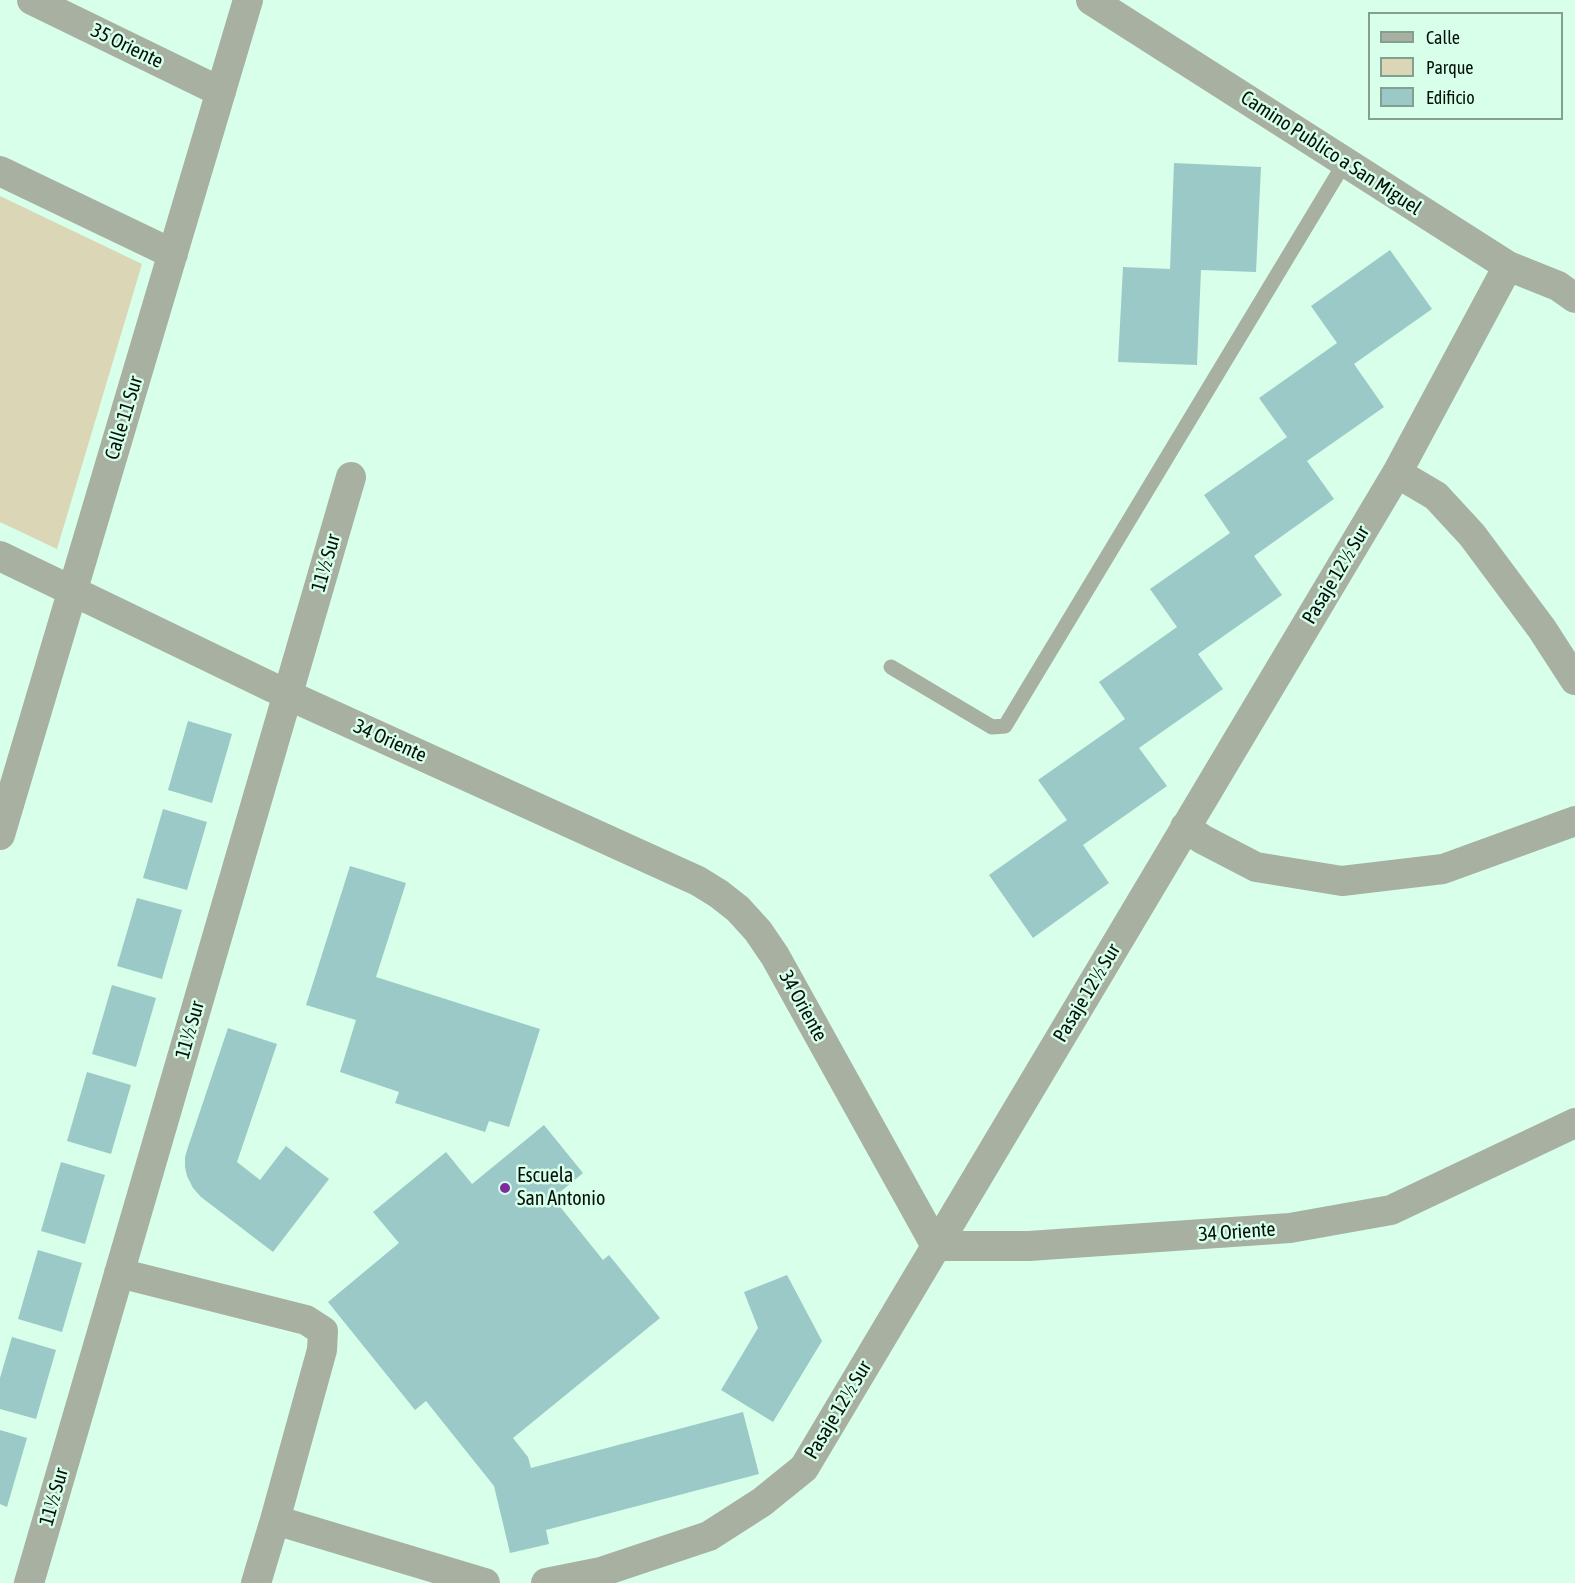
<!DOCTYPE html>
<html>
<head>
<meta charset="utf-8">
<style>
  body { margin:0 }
  #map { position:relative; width:1575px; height:1583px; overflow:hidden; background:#d7ffea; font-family:"Asap Condensed",sans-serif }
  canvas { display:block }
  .legend { position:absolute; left:1368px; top:12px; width:195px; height:108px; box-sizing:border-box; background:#d7ffea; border:2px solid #839f90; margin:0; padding:8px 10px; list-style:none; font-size:18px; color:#04100a }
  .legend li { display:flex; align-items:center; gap:12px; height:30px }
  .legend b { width:30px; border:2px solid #839f90 }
</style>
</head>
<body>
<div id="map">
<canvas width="1575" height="1583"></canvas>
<ul class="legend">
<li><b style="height:8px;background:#a8b0a2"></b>Calle</li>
<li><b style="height:16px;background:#dad6b6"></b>Parque</li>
<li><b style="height:16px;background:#9bc9c7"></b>Edificio</li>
</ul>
</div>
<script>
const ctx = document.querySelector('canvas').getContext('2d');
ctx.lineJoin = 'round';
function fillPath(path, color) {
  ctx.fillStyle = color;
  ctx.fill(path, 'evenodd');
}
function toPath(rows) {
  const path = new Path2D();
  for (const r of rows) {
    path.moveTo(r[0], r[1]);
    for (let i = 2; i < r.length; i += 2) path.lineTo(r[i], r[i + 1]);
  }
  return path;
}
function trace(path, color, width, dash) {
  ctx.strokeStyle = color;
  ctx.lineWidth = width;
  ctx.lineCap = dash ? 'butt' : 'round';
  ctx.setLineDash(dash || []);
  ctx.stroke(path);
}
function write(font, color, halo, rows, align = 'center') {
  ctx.font = font + ' "Asap Condensed",sans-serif';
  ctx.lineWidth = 5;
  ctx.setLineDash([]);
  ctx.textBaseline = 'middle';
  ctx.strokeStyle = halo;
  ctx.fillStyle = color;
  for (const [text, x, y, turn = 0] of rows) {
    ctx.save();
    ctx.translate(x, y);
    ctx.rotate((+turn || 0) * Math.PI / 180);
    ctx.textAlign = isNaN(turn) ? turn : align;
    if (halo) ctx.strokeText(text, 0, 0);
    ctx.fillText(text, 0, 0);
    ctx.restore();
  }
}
fillPath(toPath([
  [0,196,142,264,57,549,0,522]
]), '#dad6b6');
fillPath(toPath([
  [1174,163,1261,167,1256,272,1201,270,1197,365,1118,362,1123,267,1170,269],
  [1390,250,1432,309,1354,364,1384,407,1307,461,1334,499,1254,556,1282,595,1198,654,1223,689,1139,748,1167,786,1083,845,1109,883,1033,938,989,875,1067,820,1038,780,1125,719,1099,682,1177,627,1150,589,1230,533,1204,495,1287,437,1259,398,1337,343,1311,306],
  [188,721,232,734,212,803,168,790],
  [163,809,207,822,187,890,143,878],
  [350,866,406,883,376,977,540,1029,509,1127,489,1121,485,1132,395,1103,399,1092,340,1072,356,1020,306,1005],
  [137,898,182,910,162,979,117,966],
  [112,985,156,998,136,1067,92,1054],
  [228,1028,277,1044,237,1162,260,1180,286,1146,329,1179,273,1252,201,1197,193,1188,187,1176,185,1167,185,1157,188,1147],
  [87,1072,131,1085,111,1154,67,1141],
  [544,1125,583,1173,553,1198,603,1260,609,1255,660,1318,513,1438,528,1457,531,1468,743,1412,759,1474,546,1530,549,1544,510,1553,494,1486,426,1401,415,1410,328,1302,399,1243,373,1212,446,1152,472,1184],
  [61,1162,105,1175,85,1244,41,1231],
  [38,1250,82,1263,62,1332,18,1319],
  [787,1275,822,1341,773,1422,721,1390,758,1328,744,1292],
  [12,1337,56,1350,36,1419,0,1409,0,1378],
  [0,1430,27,1438,7,1507,0,1504]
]), '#9bc9c7');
trace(toPath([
  [891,667,992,727,1005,726,1345,162]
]), '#a8b0a2', 15);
trace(toPath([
  [32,0,221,92],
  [1091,0,1508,266,1558,286,1575,298],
  [0,171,173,254],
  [1397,473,1436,496,1472,535,1542,629,1575,680],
  [0,556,288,695,698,881,719,894,738,909,758,931,775,956,936,1246,1029,1246,1290,1228,1391,1210,1575,1123],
  [1185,827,1202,839,1256,867,1342,881,1443,869,1575,821],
  [0,835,248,0],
  [119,1273,306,1320,323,1331,322,1350,275,1520,256,1583],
  [275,1520,485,1583],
  [29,1583,351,477],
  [546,1583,601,1572,709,1536,762,1502,804,1468,1397,473,1508,266]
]), '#a8b0a2', 30);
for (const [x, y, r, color] of [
  [505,1188,6,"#7e2c9c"]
]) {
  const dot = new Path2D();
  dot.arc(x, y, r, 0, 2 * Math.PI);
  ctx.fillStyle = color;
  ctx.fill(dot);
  trace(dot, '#d7ffea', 2);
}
write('20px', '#04100a', '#d7ffea', [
  ["35 Oriente",127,46,26],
  ["Camino Publico a San Miguel",1331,153,33],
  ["Calle 11 Sur",124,418,-73],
  ["11½ Sur",326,563,-74],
  ["Pasaje 12½ Sur",1336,575,-59],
  ["34 Oriente",390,741,24],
  ["Pasaje 12½ Sur",1087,993,-59],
  ["34 Oriente",803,1006,61],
  ["11½ Sur",190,1030,-74],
  ["34 Oriente",1237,1232,-4],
  ["Pasaje 12½ Sur",838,1410,-59],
  ["11½ Sur",54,1497,-74]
]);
write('20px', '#04100a', '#d7ffea', [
  ["Escuela",517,1176],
  ["San Antonio",517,1199]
], 'left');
</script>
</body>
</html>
